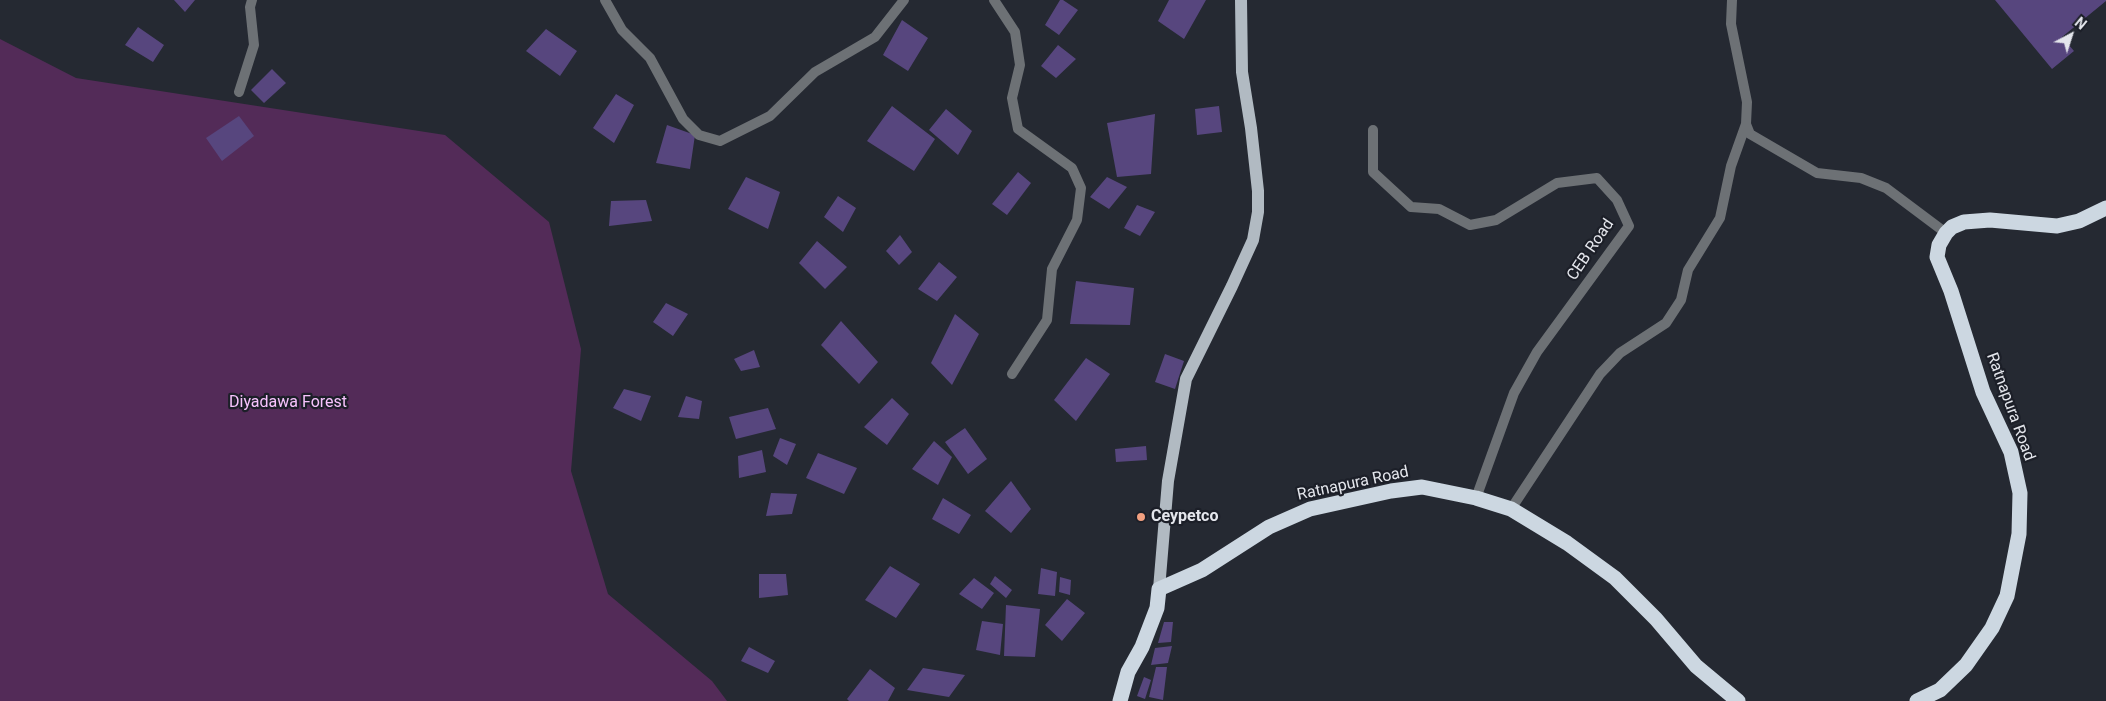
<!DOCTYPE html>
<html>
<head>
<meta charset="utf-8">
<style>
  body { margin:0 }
  #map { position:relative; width:2106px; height:701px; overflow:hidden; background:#252932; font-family:Roboto,sans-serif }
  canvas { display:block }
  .north { position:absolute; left:2046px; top:10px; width:50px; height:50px; -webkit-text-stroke:4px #1c1f28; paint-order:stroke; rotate:40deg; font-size:14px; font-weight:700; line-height:20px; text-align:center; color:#e4e6ec }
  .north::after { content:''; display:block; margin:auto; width:18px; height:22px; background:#e4e6ec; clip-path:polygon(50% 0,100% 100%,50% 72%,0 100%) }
</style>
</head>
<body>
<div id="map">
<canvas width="2106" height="701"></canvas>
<div class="north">N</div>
</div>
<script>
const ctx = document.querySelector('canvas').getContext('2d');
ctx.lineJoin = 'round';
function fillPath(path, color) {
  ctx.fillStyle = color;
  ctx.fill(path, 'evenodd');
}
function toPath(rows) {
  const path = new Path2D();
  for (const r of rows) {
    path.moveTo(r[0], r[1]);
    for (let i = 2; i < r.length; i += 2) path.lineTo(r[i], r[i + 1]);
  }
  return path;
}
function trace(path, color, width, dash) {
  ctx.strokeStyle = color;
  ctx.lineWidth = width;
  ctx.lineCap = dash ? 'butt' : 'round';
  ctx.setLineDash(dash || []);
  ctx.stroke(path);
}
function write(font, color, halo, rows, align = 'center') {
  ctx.font = font + ' Roboto,sans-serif';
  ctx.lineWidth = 4.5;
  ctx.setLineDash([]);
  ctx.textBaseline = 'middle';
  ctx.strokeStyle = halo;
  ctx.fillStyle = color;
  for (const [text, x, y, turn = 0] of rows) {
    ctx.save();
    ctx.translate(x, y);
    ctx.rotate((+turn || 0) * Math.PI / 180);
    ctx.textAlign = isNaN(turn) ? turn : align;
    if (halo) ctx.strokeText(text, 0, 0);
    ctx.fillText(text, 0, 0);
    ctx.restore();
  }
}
fillPath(toPath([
  [0,39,76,78,445,135,549,222,581,349,571,471,608,594,712,681,727,701,0,701]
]), '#532b58');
fillPath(toPath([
  [174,0,195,0,185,12],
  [1060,0,1063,0,1078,10,1059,35,1045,25],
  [1169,0,1206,0,1184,39,1158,21],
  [1995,0,2106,0,2106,1,2062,37,2074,51,2052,69],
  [902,20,928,38,908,71,883,55],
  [138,27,164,45,153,62,125,45],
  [546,29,577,51,560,76,526,51],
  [1058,45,1076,59,1056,78,1041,66],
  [272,69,286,83,264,103,251,90],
  [616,94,634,105,614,143,593,128],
  [892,106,935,139,914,171,867,141],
  [1219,106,1222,132,1197,135,1195,109],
  [946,109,972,131,958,155,929,130],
  [1155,114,1151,174,1117,177,1107,123],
  [239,116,254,136,222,161,206,138],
  [667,125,695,135,690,169,656,163],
  [1018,172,1031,183,1007,215,992,204],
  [746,177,780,192,768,229,728,209],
  [1107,177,1127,187,1109,209,1090,197],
  [838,196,856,208,843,232,824,217],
  [646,200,652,221,609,226,611,201],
  [1137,205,1155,212,1140,236,1124,228],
  [900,235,912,252,899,265,886,251],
  [817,241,847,267,825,289,799,263],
  [939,262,957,277,937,301,918,289],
  [1076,281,1134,288,1130,325,1070,324],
  [666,303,688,314,673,336,653,322],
  [955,314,979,334,952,385,931,363],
  [841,321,878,362,859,384,821,345],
  [754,350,760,367,741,371,734,359],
  [1165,354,1184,361,1175,389,1155,382],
  [1086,358,1110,374,1076,421,1054,400],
  [624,389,651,396,641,421,613,408],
  [686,396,702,401,699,419,678,417],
  [892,398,909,414,887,445,864,427],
  [768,408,776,429,736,439,729,417],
  [965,428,987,459,968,474,945,442],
  [780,438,796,444,787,465,773,456],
  [934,441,952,457,938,485,912,469],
  [1146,446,1147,460,1116,462,1115,449],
  [762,450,766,472,739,478,738,456],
  [818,453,857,468,844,494,806,478],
  [1011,481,1031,509,1011,533,985,511],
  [771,493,797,494,792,514,766,516],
  [943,498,971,515,959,534,932,519],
  [890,566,920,584,896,618,865,600],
  [1041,568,1057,572,1055,596,1038,594],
  [759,574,786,574,788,595,759,598],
  [995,576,1012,590,1006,598,990,584],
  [1060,577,1071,580,1070,595,1059,592],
  [974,578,994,593,982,609,959,594],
  [1067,599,1085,613,1062,641,1045,625],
  [1006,605,1040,609,1035,657,1004,656],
  [982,621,1003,624,1000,655,976,650],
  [1164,622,1173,622,1171,642,1158,643],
  [1172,646,1168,663,1151,665,1155,648],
  [749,647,775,661,768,673,741,661],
  [1156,667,1167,667,1163,700,1149,697],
  [923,668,965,675,949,697,907,690],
  [870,669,895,688,888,701,849,701,847,699],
  [1144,677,1151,680,1145,699,1137,696]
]), '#57467e');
trace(toPath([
  [605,0,622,30,650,58,683,119,699,135,720,141,770,116,815,72,875,37,904,0],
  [994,0,1015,32,1020,65,1012,98,1018,129,1072,168,1081,188,1077,220,1052,269,1047,320,1012,374],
  [1732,0,1731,24,1747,102,1746,124,1750,134,1817,173,1861,178,1886,188,1946,233],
  [239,92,254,45,250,7,252,0],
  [1373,130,1373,172,1411,207,1439,209,1470,225,1496,220,1557,183,1597,178,1617,200,1629,226,1537,352,1514,393,1476,498],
  [1511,509,1600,374,1620,353,1666,323,1681,300,1688,270,1720,218,1731,166,1746,124]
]), '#6d7175', 10);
trace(toPath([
  [1159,589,1168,481,1186,379,1232,286,1253,240,1258,212,1258,191,1251,128,1242,72,1241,0]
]), '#b1bac2', 12);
trace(toPath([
  [1120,701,1128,672,1142,647,1157,608,1159,589,1202,570,1269,527,1310,509,1391,491,1422,487,1476,498,1511,509,1567,543,1615,578,1656,619,1696,666,1738,701],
  [1917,701,1940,690,1966,665,1992,628,2007,596,2019,534,2020,493,2011,452,1983,392,1951,291,1937,257,1939,245,1946,233,1952,227,1964,222,1990,220,2057,226,2079,221,2106,208]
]), '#ccd7e1', 15);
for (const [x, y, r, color] of [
  [1141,517,5,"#f2a080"]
]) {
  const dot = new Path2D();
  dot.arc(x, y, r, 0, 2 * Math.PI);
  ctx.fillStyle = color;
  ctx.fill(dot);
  trace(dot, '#1c1f28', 2);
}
write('16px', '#e4e6ec', '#1c1f28', [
  ["CEB Road",1591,250,-56],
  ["Ratnapura Road",2010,407,70],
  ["Ratnapura Road",1353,484,-12]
]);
write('16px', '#f7c3fd', '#1c1f28', [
  ["Diyadawa Forest",288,403]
]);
write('bold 16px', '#e4e6ec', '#1c1f28', [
  ["Ceypetco",1151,517]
], 'left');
</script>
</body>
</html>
